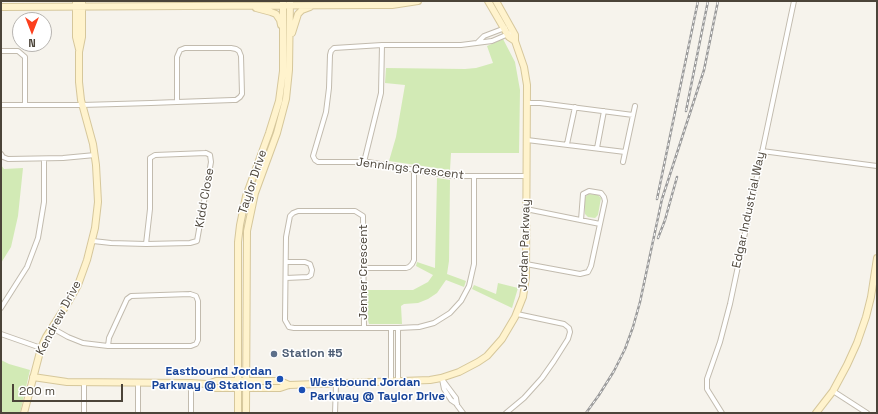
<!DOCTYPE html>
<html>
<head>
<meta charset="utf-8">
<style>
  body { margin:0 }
  #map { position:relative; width:878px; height:414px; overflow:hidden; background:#f6f3ec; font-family:"Space Grotesk",sans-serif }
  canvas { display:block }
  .frame { position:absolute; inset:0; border:2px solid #4b4439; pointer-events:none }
  .north { position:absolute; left:12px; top:12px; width:40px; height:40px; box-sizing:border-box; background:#fff; border:1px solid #b7b4b0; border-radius:50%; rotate:180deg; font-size:11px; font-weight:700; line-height:16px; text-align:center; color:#4b4439 }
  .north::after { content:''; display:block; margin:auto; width:14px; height:18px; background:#fc3f1d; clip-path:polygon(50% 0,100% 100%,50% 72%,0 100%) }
  .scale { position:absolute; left:12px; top:384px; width:111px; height:18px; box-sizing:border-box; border:2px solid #4b4439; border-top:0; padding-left:5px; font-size:12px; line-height:14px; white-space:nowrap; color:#4b4439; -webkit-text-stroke:3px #fff; paint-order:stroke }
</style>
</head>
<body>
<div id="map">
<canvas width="878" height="414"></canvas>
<div class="frame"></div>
<div class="north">N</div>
<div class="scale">200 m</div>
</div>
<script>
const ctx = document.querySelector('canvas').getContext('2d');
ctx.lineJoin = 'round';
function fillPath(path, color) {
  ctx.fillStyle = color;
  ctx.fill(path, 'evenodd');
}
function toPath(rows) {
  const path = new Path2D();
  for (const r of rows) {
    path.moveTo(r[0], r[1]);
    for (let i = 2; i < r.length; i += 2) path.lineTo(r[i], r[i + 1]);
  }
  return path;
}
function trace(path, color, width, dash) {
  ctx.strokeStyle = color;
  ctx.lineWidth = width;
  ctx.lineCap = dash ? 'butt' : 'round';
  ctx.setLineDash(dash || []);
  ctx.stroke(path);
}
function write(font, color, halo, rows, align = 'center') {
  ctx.font = font + ' "Space Grotesk",sans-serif';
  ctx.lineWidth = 3;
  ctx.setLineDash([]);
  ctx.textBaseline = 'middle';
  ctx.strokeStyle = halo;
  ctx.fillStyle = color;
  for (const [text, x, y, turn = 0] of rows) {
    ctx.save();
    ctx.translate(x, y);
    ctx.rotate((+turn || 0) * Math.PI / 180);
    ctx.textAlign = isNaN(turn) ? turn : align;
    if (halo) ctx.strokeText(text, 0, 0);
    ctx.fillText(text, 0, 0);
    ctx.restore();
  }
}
fillPath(toPath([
  [503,39,515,62,520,90,519,153,451,153,450,170,389,161,396,137,405,85,385,83,386,68,465,69,476,68,493,63,487,46],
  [1,165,4,169,23,168,18,216,11,247,1,263],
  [437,178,450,180,449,261,447,274,466,281,464,287,446,280,437,293,428,299,418,303,404,304,401,306,402,324,369,324,368,320,367,290,413,290,428,282,433,275,416,266,417,262,435,268],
  [589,194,598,195,601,198,598,215,595,218,588,217,585,214,585,197],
  [498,283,518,288,512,308,472,289,474,285,496,294],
  [1,360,9,364,30,370,20,413,1,413]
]), '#d2eab5');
const street = toPath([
  [513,32,492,41,461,45,382,45,334,48,331,51,330,55,329,88,326,112,313,156,315,160,318,162,368,162,451,176,526,176],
  [478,42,484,36,505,28],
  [1,51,18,51,25,57,25,105],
  [527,103,540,103,633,115],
  [1,105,82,105,151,103,177,102,233,100,236,100,240,97,242,94,241,56,239,51,236,49,231,48,185,48,180,50,177,57,177,102],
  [527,140,625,152],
  [567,144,575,107],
  [597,148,604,111],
  [762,151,877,166],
  [206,153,210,155,211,162,197,241,190,243,146,244,150,209,150,158,155,155,206,153],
  [1,154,3,157,8,159,63,158,95,155],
  [364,162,381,93,382,45],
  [623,162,635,106],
  [526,209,600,224],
  [93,241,111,243,146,244],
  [526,264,580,274,588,272,591,266,605,201,604,197,601,193,589,191,583,194,581,220],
  [364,268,406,268,409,267,412,264,414,260,414,169],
  [286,278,308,277,311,275,312,270,310,264,305,262,286,262],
  [190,294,196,296,198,301,198,340,196,344,191,346,108,346,109,338,127,299,131,296,190,294],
  [1,308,27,267,38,238,44,202,44,159],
  [52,328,68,337,83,343,108,346],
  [364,328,363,216,355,211,298,211,293,213,290,216,286,237,285,320,289,327,294,328,398,328,419,327,434,323,450,313,461,301,469,286,474,264,474,176],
  [398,328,398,382],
  [1,334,41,348],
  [441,378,456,398,457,405,463,413],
  [442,379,444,389,451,400,457,404],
  [391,382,391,328],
  [191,383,191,413],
  [833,391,867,413],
  [84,413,84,382],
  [138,413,138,382],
  [335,413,336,384],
  [506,413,524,398,542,378,554,361,568,339,570,332,569,328,564,324,517,314],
  [722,413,707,389,707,379,720,342,730,304,794,1]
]);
const secondary = toPath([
  [76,1,76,37,79,49],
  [488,1,509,37,515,41],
  [1,7,374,5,392,5,418,1],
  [256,8,271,12,276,14,280,20,281,25],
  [292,33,298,14,302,10,310,7],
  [33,377,67,382,191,383,208,384,215,388,280,388,289,385,430,380,441,378,459,372,478,362,487,356,502,339,515,317,523,297,526,277,527,85,524,67,515,41,515,35,496,1],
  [208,384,216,381,280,381,289,385],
  [24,413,41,348,46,337,69,301,78,285,87,260,95,228,98,202,96,165,93,144,81,100,79,82,79,52,82,37,82,1],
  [238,413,238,242,240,225,246,196,269,133,279,101,283,71,283,1],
  [246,413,247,231,255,193,277,133,286,99,289,70,290,1],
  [816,413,833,391,847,365,857,343,866,317,871,297,877,258]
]);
trace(street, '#c2bbae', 6);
trace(secondary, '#d6c79b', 8);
trace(street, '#fff', 4);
trace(secondary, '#fff3cd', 6);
const rail = toPath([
  [686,111,708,1],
  [657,199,698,1],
  [658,238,665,220,677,177],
  [586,413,599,395,614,371,625,349,633,327,640,302,662,199,704,70,718,1]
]);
trace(rail, '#9a9a9a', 2.5);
trace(rail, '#fff', 1, [3]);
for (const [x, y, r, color] of [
  [274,354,4,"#5c6f8a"],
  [280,379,4,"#1a4fb4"],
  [302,390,4,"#1a4fb4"]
]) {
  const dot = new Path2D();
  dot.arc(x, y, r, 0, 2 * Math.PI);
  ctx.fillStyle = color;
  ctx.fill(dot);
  trace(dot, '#fff', 1.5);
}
write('12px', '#4b4439', '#fff', [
  ["Jennings Crescent",410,169,7],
  ["Taylor Drive",253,182,-72],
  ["Kidd Close",205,198,-80],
  ["Edgar Industrial Way",749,210,-78],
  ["Jordan Parkway",525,245,-88],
  ["Jenner Crescent",364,272,-90],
  ["Kendrew Drive",59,318,-62]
]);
write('bold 12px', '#4e5e75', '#fff', [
  ["Station #5",282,354]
], 'left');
write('bold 12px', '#164399', '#fff', [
  ["Eastbound Jordan",272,372],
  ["Parkway @ Station 5",272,386],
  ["Westbound Jordan",310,383,"left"],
  ["Parkway @ Taylor Drive",310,397,"left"]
], 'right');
</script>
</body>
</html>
